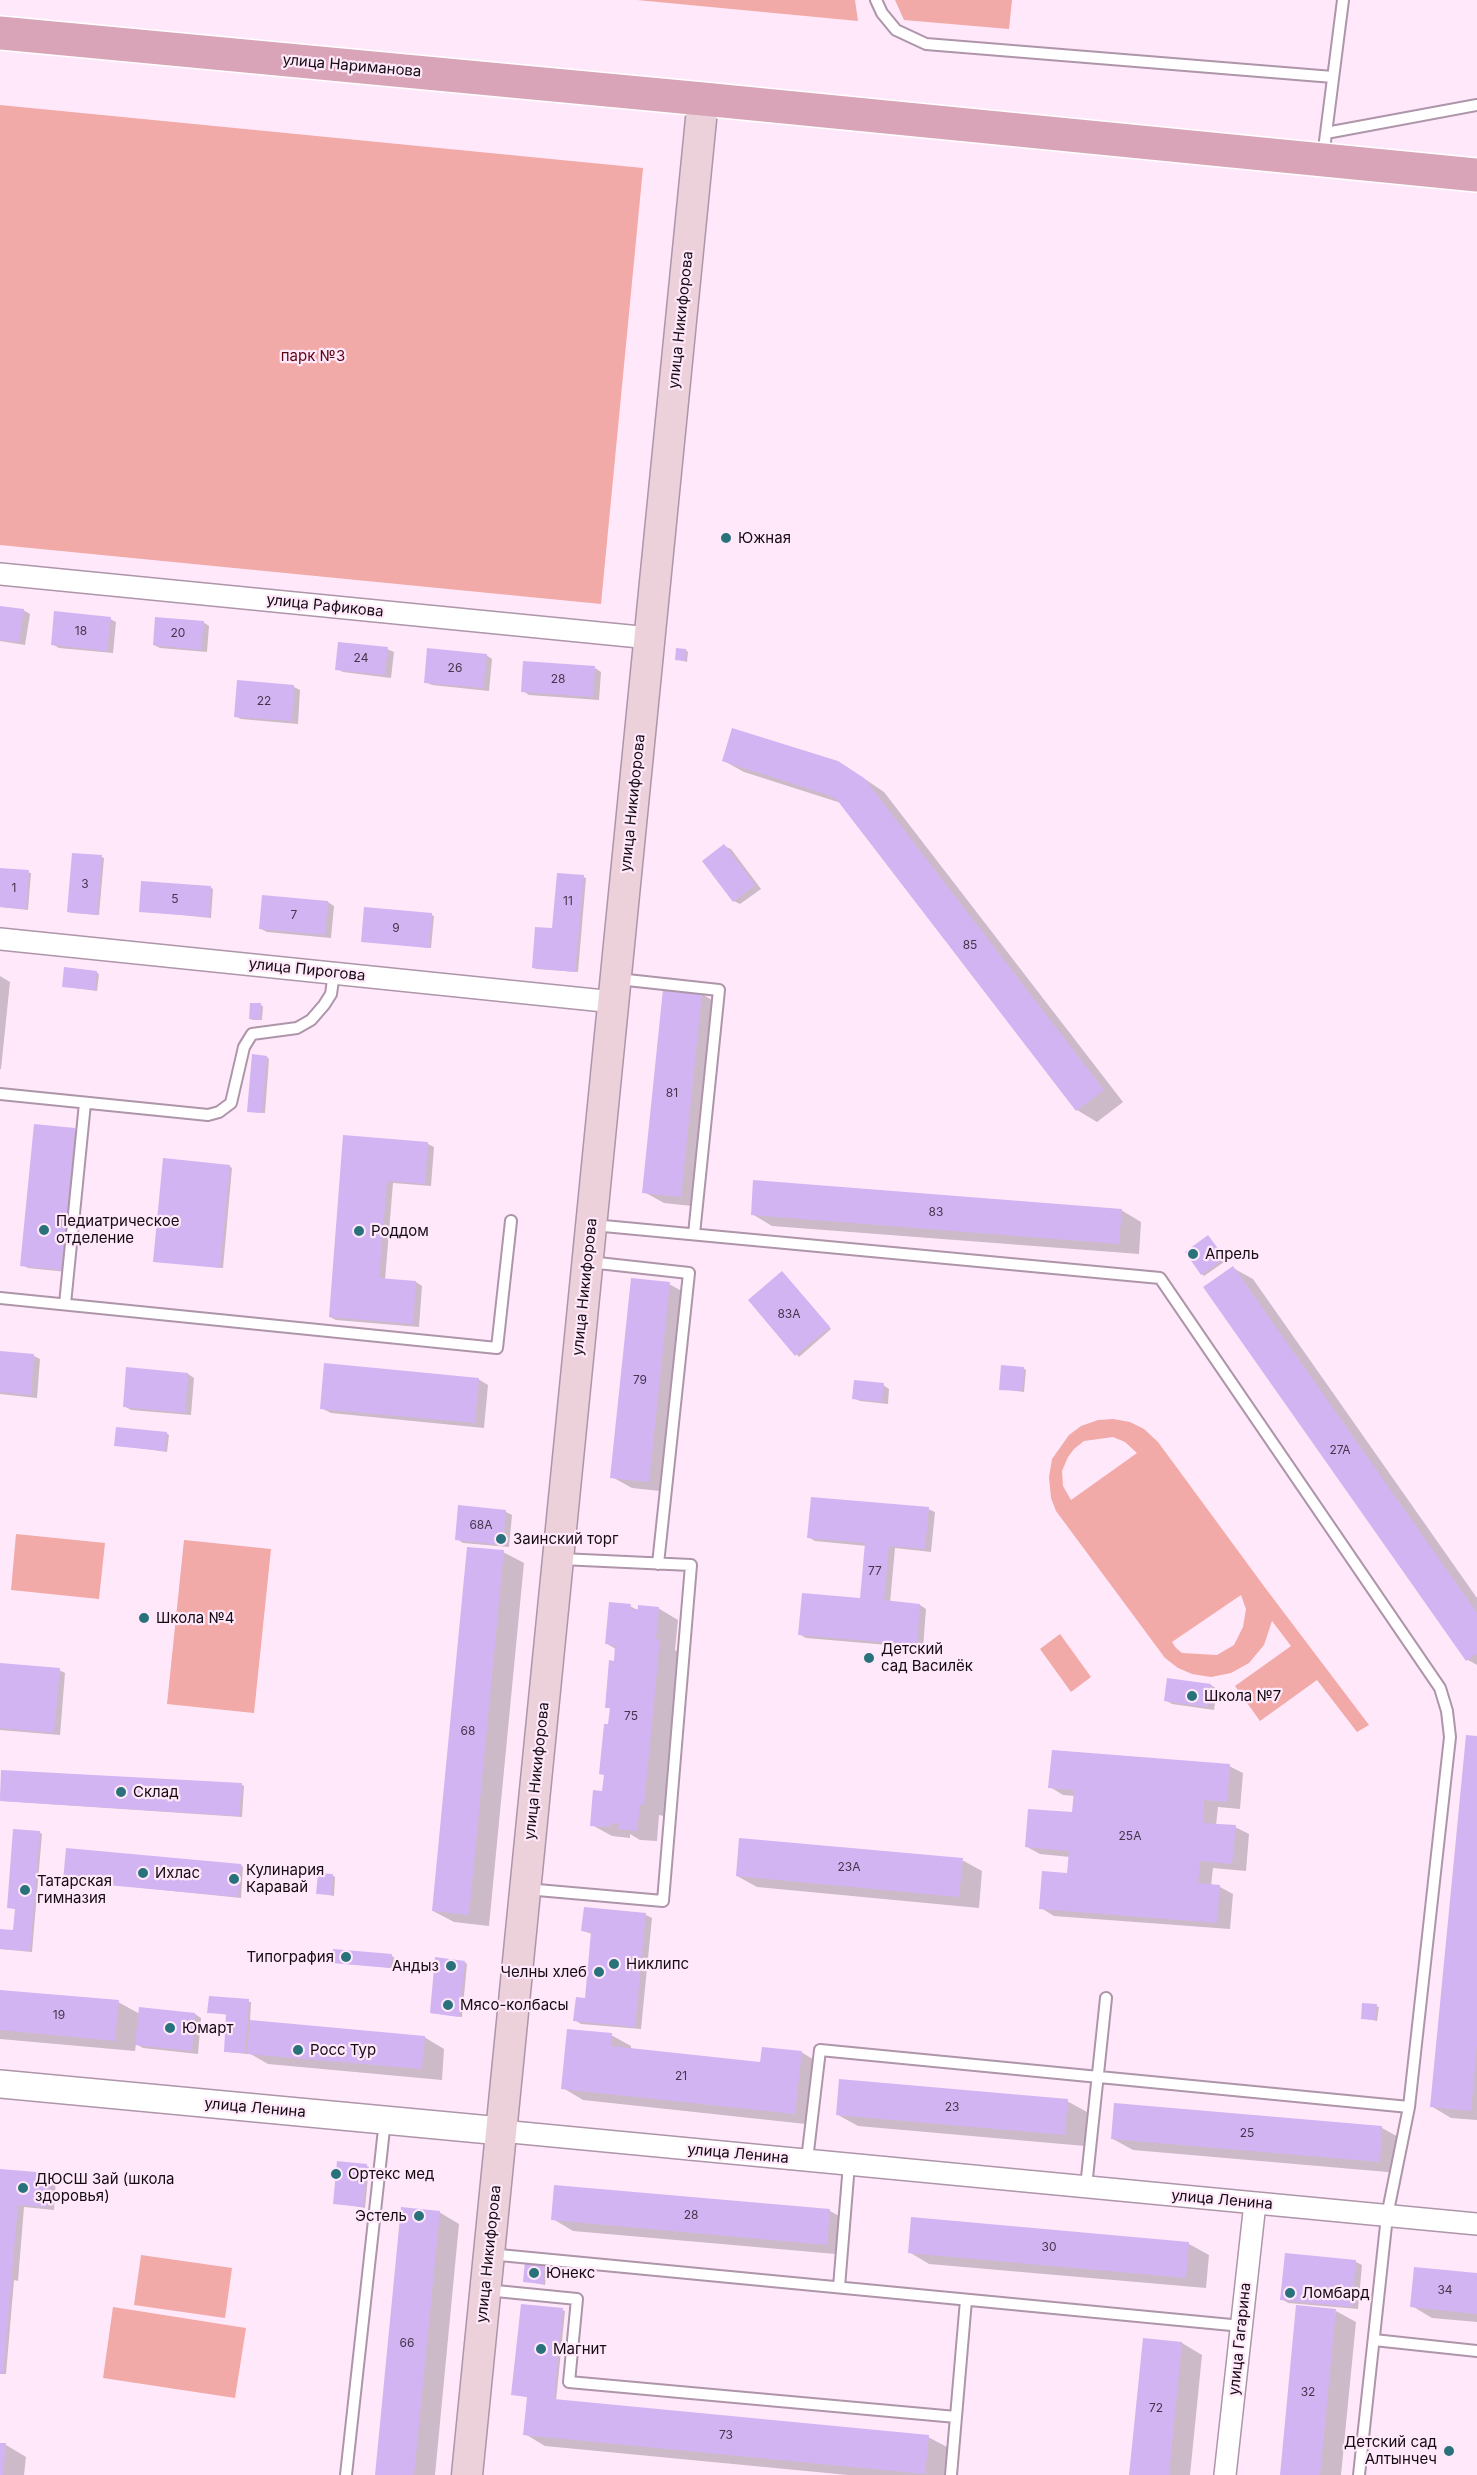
<!DOCTYPE html>
<html>
<head>
<meta charset="utf-8">
<style>
  body { margin:0 }
  canvas { display:block; background:#ffe8fa }
</style>
</head>
<body>
<canvas width="1477" height="2475"></canvas>
<script>
const ctx = document.querySelector('canvas').getContext('2d');
ctx.lineJoin = 'round';
function fillPath(path, color) {
  ctx.fillStyle = color;
  ctx.fill(path, 'evenodd');
}
function toPath(rows) {
  const path = new Path2D();
  for (const r of rows) {
    path.moveTo(r[0], r[1]);
    for (let i = 2; i < r.length; i += 2) path.lineTo(r[i], r[i + 1]);
  }
  return path;
}
function trace(path, color, width, dash) {
  ctx.strokeStyle = color;
  ctx.lineWidth = width;
  ctx.lineCap = dash ? 'butt' : 'round';
  ctx.setLineDash(dash || []);
  ctx.stroke(path);
}
function write(font, color, halo, rows, align = 'center') {
  ctx.font = font + ' Inter,sans-serif';
  ctx.lineWidth = 4.5;
  ctx.setLineDash([]);
  ctx.textBaseline = 'middle';
  ctx.strokeStyle = halo;
  ctx.fillStyle = color;
  for (const [text, x, y, turn = 0] of rows) {
    ctx.save();
    ctx.translate(x, y);
    ctx.rotate((+turn || 0) * Math.PI / 180);
    ctx.textAlign = isNaN(turn) ? turn : align;
    if (halo) ctx.strokeText(text, 0, 0);
    ctx.fillText(text, 0, 0);
    ctx.restore();
  }
}
fillPath(toPath([
  [637,0,855,0,858,21],
  [895,0,1012,0,1009,29,904,20],
  [0,105,643,168,601,604,0,545],
  [1113,1419,1130,1422,1144,1429,1158,1442,1266,1589,1369,1725,1357,1732,1317,1680,1260,1721,1235,1686,1291,1646,1272,1621,1264,1645,1249,1663,1231,1673,1211,1677,1192,1674,1178,1668,1165,1658,1056,1511,1051,1498,1049,1477,1052,1459,1069,1435,1081,1426,1098,1420],
  [1113,1437,1125,1442,1137,1453,1071,1500,1063,1486,1062,1471,1068,1457,1074,1449,1084,1441],
  [1241,1595,1246,1609,1243,1627,1234,1645,1217,1655,1182,1653,1176,1648,1172,1642],
  [16,1534,105,1543,99,1599,11,1590],
  [184,1540,271,1549,254,1713,167,1704],
  [1060,1634,1091,1677,1071,1692,1040,1649],
  [141,2255,232,2268,225,2318,134,2305],
  [113,2307,246,2328,235,2398,103,2378]
]), '#f1aaa7');
fillPath(toPath([
  [0,607,23,610,30,614,25,645,0,641],
  [110,619,116,622,113,653,59,648,52,644],
  [203,622,209,626,207,652,160,648,154,645],
  [387,649,394,652,391,678,343,672,337,669],
  [686,650,688,652,687,662,676,659],
  [486,655,492,659,489,691,432,685,426,682],
  [595,668,601,672,599,700,529,695,523,691],
  [238,682,294,687,300,690,298,724,241,719,235,716],
  [724,761,859,775,884,792,1123,1102,1097,1122,1077,1110,841,803,744,772],
  [724,846,731,849,761,889,740,904,734,901],
  [101,857,104,858,99,915,72,913,69,912],
  [0,869,31,873,28,910,0,907],
  [583,877,586,878,578,972,536,969,533,967],
  [211,888,213,889,211,918,141,911],
  [328,902,334,906,331,938,267,932,261,929],
  [431,915,434,916,431,948,363,941],
  [96,972,99,974,97,991,66,987],
  [0,976,10,982,1,1069,0,1069],
  [702,994,722,1006,701,1207,664,1203,644,1192],
  [260,1005,263,1006,262,1020,253,1020,251,1019],
  [267,1057,269,1059,265,1113,251,1112],
  [75,1129,81,1133,67,1272,28,1268,22,1265],
  [345,1137,428,1144,434,1147,431,1186,393,1183,385,1280,416,1282,422,1286,419,1327,336,1320,330,1317],
  [229,1166,232,1168,223,1268,155,1261],
  [1121,1210,1141,1222,1139,1254,772,1226,752,1214],
  [1208,1237,1227,1260,1204,1276,1202,1274],
  [1233,1268,1253,1279,1477,1598,1477,1665,1468,1660],
  [785,1275,831,1329,799,1357,750,1301],
  [669,1284,689,1295,669,1492,632,1488,612,1477],
  [0,1352,34,1356,40,1359,37,1398,0,1394],
  [1023,1368,1026,1370,1024,1392,1001,1389],
  [128,1369,188,1374,194,1378,191,1415,131,1410,124,1406],
  [478,1379,488,1385,484,1428,331,1413,321,1408],
  [883,1385,889,1389,888,1404,860,1401,853,1398],
  [166,1433,169,1435,167,1452,116,1445],
  [460,1507,506,1512,512,1515,509,1547,463,1543,457,1539],
  [928,1509,935,1512,931,1552,895,1548,890,1603,920,1605,926,1609,923,1648,806,1638,799,1634,862,1600,867,1546,815,1541,808,1537],
  [503,1552,524,1563,489,1926,454,1922,433,1911],
  [630,1606,639,1611,658,1608,678,1620,675,1650,679,1652,664,1816,659,1815,657,1841,640,1840,630,1834,630,1838,612,1836,592,1825,604,1792,605,1776,601,1773,611,1709,607,1707,616,1649,607,1644],
  [0,1664,59,1670,65,1673,60,1735,0,1730],
  [1168,1680,1211,1685,1217,1689,1214,1710,1172,1704,1165,1700],
  [1477,1737,1477,2120,1451,2118,1431,2106],
  [1229,1766,1243,1773,1240,1809,1218,1807,1216,1825,1235,1827,1249,1834,1246,1871,1213,1868,1211,1886,1220,1887,1233,1894,1230,1929,1054,1916,1041,1908,1069,1875,1070,1857,1040,1854,1027,1847,1073,1814,1075,1796,1063,1795,1050,1787],
  [2,1772,242,1785,244,1786,242,1817,2,1801,0,1800],
  [39,1832,42,1834,32,1952,0,1949,0,1930,15,1931,17,1909,9,1907],
  [962,1860,982,1871,979,1908,757,1887,737,1876],
  [241,1865,243,1867,241,1898,65,1880],
  [332,1875,335,1877,334,1896,317,1893],
  [646,1915,652,1918,641,2029,581,2024,575,2020,586,1999,592,1934,583,1931],
  [391,1956,394,1957,393,1968,336,1963],
  [465,1962,467,1964,462,2017,431,2013],
  [0,1991,118,2002,140,2014,140,2009,195,2014,201,2018,198,2054,143,2048,136,2044,135,2051,0,2039],
  [210,1997,251,2002,250,2022,424,2037,444,2049,442,2080,268,2064,247,2052,247,2054,228,2052,225,2051,228,2015,209,2012],
  [1376,2006,1379,2007,1377,2021,1362,2018],
  [611,2035,631,2046,631,2050,761,2064,801,2052,821,2064,815,2125,583,2100,563,2088],
  [1067,2101,1087,2112,1085,2146,858,2126,838,2115],
  [1116,2105,1382,2128,1402,2139,1399,2173,1133,2150,1113,2139],
  [367,2166,369,2167,365,2208,335,2203],
  [0,2170,50,2175,56,2178,54,2210,24,2207,18,2281,14,2280,6,2374,0,2374],
  [830,2211,850,2222,847,2255,573,2231,553,2219],
  [439,2212,459,2224,435,2475,377,2475],
  [912,2219,1189,2244,1209,2255,1206,2288,929,2264,909,2252],
  [1286,2255,1356,2262,1362,2265,1358,2309,1288,2303,1282,2299],
  [544,2265,547,2266,545,2285,525,2281],
  [1477,2275,1477,2322,1432,2318,1412,2306],
  [562,2310,565,2311,556,2401,928,2437,949,2448,946,2475,848,2475,545,2446,525,2434,528,2397,513,2394],
  [1336,2311,1356,2322,1341,2475,1281,2475],
  [1144,2339,1182,2343,1202,2355,1190,2475,1130,2475],
  [0,2444,6,2445,26,2457,24,2475,0,2475]
]), '#0003');
fillPath(toPath([
  [0,606,24,609,19,642,0,640],
  [54,611,111,617,107,651,51,645],
  [155,617,204,621,201,650,153,645],
  [338,642,388,647,385,675,335,670],
  [427,648,487,654,483,688,424,683],
  [676,648,686,649,685,661,675,660],
  [523,661,595,666,593,697,521,692],
  [237,680,294,685,292,721,234,717],
  [732,728,838,761,864,778,1104,1090,1076,1111,837,800,828,795,722,761],
  [724,844,755,885,733,902,702,861],
  [72,853,102,855,97,915,67,912],
  [0,868,29,870,26,909,0,907],
  [557,873,584,875,575,972,532,968,535,927,552,928],
  [141,881,211,886,209,917,139,912],
  [262,895,328,901,325,935,259,929],
  [364,907,432,913,429,948,361,942],
  [64,967,97,971,95,990,62,987],
  [663,989,702,993,681,1197,642,1193],
  [250,1003,261,1003,260,1020,249,1019],
  [252,1054,267,1056,262,1113,247,1112],
  [34,1124,75,1128,61,1270,20,1266],
  [343,1135,428,1142,425,1184,387,1181,379,1278,416,1281,413,1324,329,1317],
  [163,1158,230,1165,220,1268,153,1262],
  [753,1180,1122,1209,1119,1244,751,1215],
  [1208,1235,1225,1258,1201,1275,1185,1252],
  [1233,1266,1477,1613,1477,1654,1466,1661,1203,1287],
  [782,1271,830,1327,795,1356,748,1300],
  [631,1278,670,1282,649,1482,610,1478],
  [0,1351,34,1354,31,1395,0,1392],
  [324,1363,479,1378,475,1423,320,1409],
  [1001,1365,1024,1367,1022,1391,999,1390],
  [126,1367,188,1373,185,1413,123,1407],
  [854,1380,884,1383,882,1402,852,1399],
  [116,1427,167,1432,165,1451,114,1446],
  [811,1497,929,1507,925,1549,889,1546,884,1600,920,1604,917,1645,798,1635,802,1593,860,1598,865,1543,807,1538],
  [458,1505,506,1510,503,1545,455,1540],
  [467,1547,504,1550,469,1915,432,1911],
  [609,1602,631,1604,630,1609,638,1609,638,1605,659,1607,656,1639,660,1639,644,1805,640,1805,637,1831,618,1829,619,1824,611,1823,610,1827,590,1826,593,1790,602,1791,604,1775,599,1774,604,1724,608,1724,610,1708,605,1708,609,1660,614,1661,615,1645,605,1644],
  [0,1663,60,1668,54,1733,0,1728],
  [1167,1678,1211,1684,1208,1707,1164,1701],
  [1466,1735,1477,1736,1477,2044,1471,2111,1430,2107],
  [1052,1750,1230,1764,1227,1802,1204,1800,1203,1823,1236,1825,1232,1864,1200,1861,1198,1883,1220,1885,1217,1923,1039,1909,1042,1871,1067,1873,1069,1851,1025,1847,1028,1809,1072,1812,1074,1790,1048,1788],
  [1,1770,242,1783,239,1816,0,1801],
  [13,1829,40,1831,30,1951,0,1949,0,1929,13,1930,15,1909,7,1908],
  [739,1838,963,1858,959,1897,736,1876],
  [66,1848,241,1864,238,1897,63,1881],
  [318,1873,333,1874,331,1895,316,1894],
  [584,1907,646,1913,635,2027,573,2021,576,1997,585,1998,591,1932,581,1931],
  [333,1949,392,1954,390,1968,332,1963],
  [435,1957,465,1961,459,2017,430,2013],
  [0,1990,119,2000,115,2041,0,2030],
  [209,1996,249,1999,245,2053,224,2052,226,2014,207,2013],
  [1362,2003,1377,2004,1375,2020,1361,2019],
  [139,2007,195,2013,192,2051,135,2045],
  [250,2020,425,2036,422,2069,247,2054],
  [567,2029,612,2033,611,2046,760,2062,762,2047,802,2051,795,2114,561,2089],
  [839,2079,1068,2099,1065,2135,836,2115],
  [1114,2103,1382,2126,1380,2162,1111,2139],
  [337,2161,367,2164,363,2207,333,2204],
  [0,2169,50,2173,48,2207,18,2205,3,2374,0,2373],
  [554,2185,830,2209,827,2245,551,2220],
  [401,2207,440,2211,414,2475,375,2475],
  [911,2217,1189,2242,1186,2278,908,2253],
  [1285,2253,1356,2260,1352,2307,1280,2300],
  [525,2261,545,2263,543,2284,523,2282],
  [1414,2267,1477,2273,1477,2314,1410,2307],
  [521,2304,563,2308,554,2399,929,2435,925,2474,523,2435,527,2397,511,2395],
  [1296,2305,1336,2309,1320,2475,1280,2475],
  [1143,2338,1182,2342,1169,2475,1129,2475],
  [0,2443,6,2443,3,2475,0,2475]
]), '#d3b4f3');
const service = toPath([
  [876,0,882,13,896,30,926,44,1333,77],
  [1326,133,1477,105],
  [1323,157,1343,0],
  [618,979,719,990,694,1234],
  [0,1094,208,1115,219,1112,231,1103,244,1047,252,1034,297,1028,311,1020,324,1005,331,994,334,973],
  [593,1225,1160,1278,1440,1688,1447,1711,1450,1737,1409,2107,1387,2216,1359,2475],
  [589,1262,689,1273,658,1564],
  [0,1298,497,1348,511,1221],
  [65,1304,85,1103],
  [526,1889,663,1901,691,1565,561,1559],
  [807,2160,820,2050,1409,2107],
  [1086,2187,1106,1998],
  [489,2254,1242,2326],
  [839,2287,849,2164],
  [486,2290,577,2299,569,2382,956,2417],
  [1374,2340,1477,2351],
  [346,2475,385,2120],
  [951,2475,966,2300]
]);
const minor = toPath([
  [0,574,650,638],
  [0,939,614,1002],
  [501,2131,1477,2224],
  [1225,2475,1255,2203]
]);
const tertiary = toPath([
  [0,2084,501,2131]
]);
const secondary = toPath([
  [467,2475,703,99]
]);
const primary = toPath([
  [0,33,703,99,1477,175]
]);
trace(service, '#ae95aa', 14);
trace(minor, '#ae95aa', 24);
trace(tertiary, '#ae95aa', 30);
trace(secondary, '#ae95aa', 33);
trace(primary, '#fff', 36);
trace(service, '#fff', 10);
trace(minor, '#fff', 21);
trace(tertiary, '#fff', 27);
trace(secondary, '#ecd1db', 30);
trace(primary, '#d9a4b8', 33);
for (const [x, y, r, color] of [
  [726,538,6,"#29727b"],
  [44,1230,6,"#29727b"],
  [359,1231,6,"#29727b"],
  [1193,1254,6,"#29727b"],
  [501,1539,6,"#29727b"],
  [144,1618,6,"#29727b"],
  [869,1658,6,"#29727b"],
  [1192,1696,6,"#29727b"],
  [121,1792,6,"#29727b"],
  [143,1873,6,"#29727b"],
  [234,1879,6,"#29727b"],
  [25,1890,6,"#29727b"],
  [346,1957,6,"#29727b"],
  [614,1964,6,"#29727b"],
  [451,1966,6,"#29727b"],
  [599,1972,6,"#29727b"],
  [448,2005,6,"#29727b"],
  [170,2028,6,"#29727b"],
  [298,2050,6,"#29727b"],
  [336,2174,6,"#29727b"],
  [23,2188,6,"#29727b"],
  [419,2216,6,"#29727b"],
  [534,2273,6,"#29727b"],
  [1290,2293,6,"#29727b"],
  [541,2349,6,"#29727b"],
  [1449,2451,6,"#29727b"]
]) {
  const dot = new Path2D();
  dot.arc(x, y, r, 0, 2 * Math.PI);
  ctx.fillStyle = color;
  ctx.fill(dot);
  trace(dot, '#ffe8fa', 2);
}
write('12px', '#44354b', null, [
  ["18",81,631],
  ["20",178,633],
  ["24",361,658],
  ["26",455,668],
  ["28",558,679],
  ["22",264,701],
  ["3",85,884],
  ["1",14,888],
  ["5",175,899],
  ["11",568,901],
  ["7",294,915],
  ["9",396,928],
  ["85",970,945],
  ["81",672,1093],
  ["83",936,1212],
  ["83А",789,1314],
  ["79",640,1380],
  ["27А",1340,1450],
  ["68А",481,1525],
  ["77",875,1571],
  ["75",631,1716],
  ["68",468,1731],
  ["25А",1130,1836],
  ["23А",849,1867],
  ["19",59,2015],
  ["21",681,2076],
  ["23",952,2107],
  ["25",1247,2133],
  ["28",691,2215],
  ["30",1049,2247],
  ["34",1445,2290],
  ["66",407,2343],
  ["32",1308,2392],
  ["72",1156,2408],
  ["73",726,2435]
]);
write('15px', '#140b13', '#ffe8fa', [
  ["улица Нариманова",352,66,5],
  ["улица Никифорова",681,320,-84],
  ["улица Рафикова",325,606,6],
  ["улица Никифорова",633,803,-84],
  ["улица Пирогова",307,970,6],
  ["улица Никифорова",585,1287,-84],
  ["улица Никифорова",537,1771,-84],
  ["улица Ленина",255,2108,5],
  ["улица Ленина",738,2154,5],
  ["улица Ленина",1222,2200,5],
  ["улица Никифорова",489,2254,-84],
  ["улица Гагарина",1240,2339,-84]
]);
write('15px', '#600311', '#ffe8fa', [
  ["парк №3",313,356]
]);
write('15px', '#140b13', '#ffe8fa', [
  ["Южная",738,538],
  ["Педиатрическое",56,1221],
  ["отделение",56,1238],
  ["Роддом",371,1231],
  ["Апрель",1205,1254],
  ["Заинский торг",513,1539],
  ["Школа №4",156,1618],
  ["Детский",881,1649],
  ["сад Василёк",881,1666],
  ["Школа №7",1204,1696],
  ["Склад",133,1792],
  ["Кулинария",246,1870],
  ["Каравай",246,1887],
  ["Ихлас",155,1873],
  ["Татарская",37,1881],
  ["гимназия",37,1898],
  ["Типография",334,1957,"right"],
  ["Никлипс",626,1964],
  ["Андыз",439,1966,"right"],
  ["Челны хлеб",587,1972,"right"],
  ["Мясо-колбасы",460,2005],
  ["Юмарт",182,2028],
  ["Росс Тур",310,2050],
  ["Ортекс мед",348,2174],
  ["ДЮСШ Зай (школа",35,2179],
  ["здоровья)",35,2196],
  ["Эстель",407,2216,"right"],
  ["Юнекс",546,2273],
  ["Ломбард",1302,2293],
  ["Магнит",553,2349],
  ["Детский сад",1437,2442,"right"],
  ["Алтынчеч",1437,2459,"right"]
], 'left');
</script>
</body>
</html>
